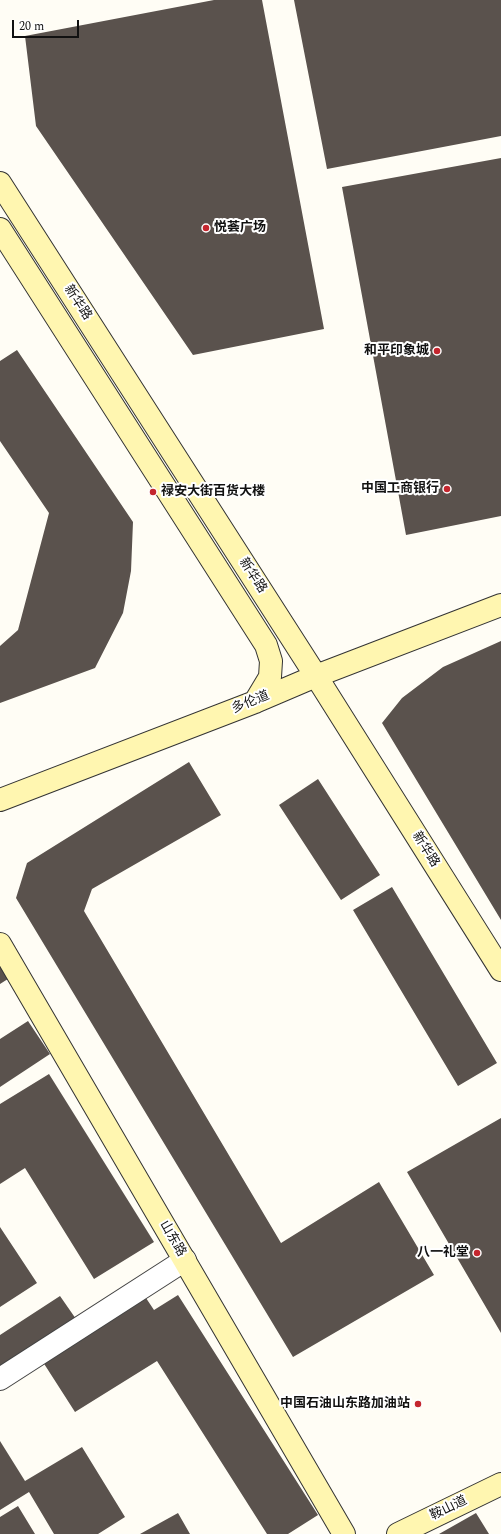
<!DOCTYPE html>
<html>
<head>
<meta charset="utf-8">
<style>
  body { margin:0 }
  #map { position:relative; width:501px; height:1534px; overflow:hidden; background:#fffdf5; font-family:Spectral,serif }
  canvas { display:block }
  .scale { position:absolute; left:12px; top:20px; width:67px; height:18px; box-sizing:border-box; border:2px solid #111; border-top:0; padding-left:5px; font-size:12px; line-height:14px; white-space:nowrap; color:#111; -webkit-text-stroke:3px #fff; paint-order:stroke }
</style>
</head>
<body>
<div id="map">
<canvas width="501" height="1534"></canvas>
<div class="scale">20 m</div>
</div>
<script>
const ctx = document.querySelector('canvas').getContext('2d');
ctx.lineJoin = 'round';
function fillPath(path, color) {
  ctx.fillStyle = color;
  ctx.fill(path, 'evenodd');
}
function toPath(rows) {
  const path = new Path2D();
  for (const r of rows) {
    path.moveTo(r[0], r[1]);
    for (let i = 2; i < r.length; i += 2) path.lineTo(r[i], r[i + 1]);
  }
  return path;
}
function trace(path, color, width, dash) {
  ctx.strokeStyle = color;
  ctx.lineWidth = width;
  ctx.lineCap = dash ? 'butt' : 'round';
  ctx.setLineDash(dash || []);
  ctx.stroke(path);
}
function write(font, color, halo, rows, align = 'center') {
  ctx.font = font + ' Spectral,"Noto Sans SC",serif';
  ctx.lineWidth = 4;
  ctx.setLineDash([]);
  ctx.textBaseline = 'middle';
  ctx.strokeStyle = halo;
  ctx.fillStyle = color;
  for (const [text, x, y, turn = 0] of rows) {
    ctx.save();
    ctx.translate(x, y);
    ctx.rotate((+turn || 0) * Math.PI / 180);
    ctx.textAlign = isNaN(turn) ? turn : align;
    if (halo) ctx.strokeText(text, 0, 0);
    ctx.fillText(text, 0, 0);
    ctx.restore();
  }
}
fillPath(toPath([
  [214,0,262,0,324,329,193,355,36,126,25,36],
  [294,0,501,0,501,136,327,169],
  [501,158,501,516,406,535,342,187],
  [17,350,133,522,131,571,123,613,95,668,0,703,0,646,18,630,49,513,0,441,0,361],
  [501,641,501,920,382,723,402,698,443,667],
  [189,762,221,815,92,889,84,911,281,1243,379,1182,434,1275,293,1357,16,898,27,863],
  [318,779,380,875,341,900,279,805],
  [392,887,497,1063,458,1086,353,910],
  [0,961,11,977,0,984],
  [28,1021,50,1054,0,1087,0,1039],
  [49,1074,154,1242,94,1279,25,1168,0,1184,0,1104],
  [501,1118,501,1333,407,1172],
  [0,1227,37,1283,0,1307],
  [144,1295,154,1310,178,1295,318,1515,288,1534,267,1534,157,1361,75,1412,41,1359],
  [60,1296,76,1319,0,1368,0,1335],
  [0,1441,25,1481,82,1447,125,1517,98,1534,54,1534,29,1492,0,1510],
  [18,1506,35,1534,0,1534,0,1517],
  [178,1513,190,1534,140,1534],
  [476,1513,489,1534,439,1534]
]), '#5a524d');
const street = toPath([
  [0,1379,185,1260]
]);
const secondary = toPath([
  [0,183,316,676,501,970],
  [0,229,266,645,271,661,270,677,255,702],
  [0,800,255,702,316,676,501,605],
  [0,944,344,1534],
  [398,1534,501,1484]
]);
trace(street, '#444', 24);
trace(secondary, '#333', 24);
trace(street, '#fff', 22);
trace(secondary, '#fff6b0', 22);
for (const [x, y, r, color] of [
  [206,228,4,"#c4262e"],
  [437,351,4,"#c4262e"],
  [447,489,4,"#c4262e"],
  [153,492,4,"#c4262e"],
  [477,1253,4,"#c4262e"],
  [418,1404,4,"#c4262e"]
]) {
  const dot = new Path2D();
  dot.arc(x, y, r, 0, 2 * Math.PI);
  ctx.fillStyle = color;
  ctx.fill(dot);
  trace(dot, '#fff', 1.5);
}
write('bold 13px', '#111', '#fff', [
  ["悦荟广场",214,228,"left"],
  ["和平印象城",429,351],
  ["中国工商银行",439,489],
  ["禄安大街百货大楼",161,492,"left"],
  ["八一礼堂",469,1253],
  ["中国石油山东路加油站",410,1404]
], 'right');
write('13px', '#111', '#fff', [
  ["新华路",77,303,57],
  ["新华路",252,576,57],
  ["多伦道",251,703,-22],
  ["新华路",425,850,58],
  ["山东路",172,1239,60],
  ["鞍山道",449,1509,-26]
]);
</script>
</body>
</html>
